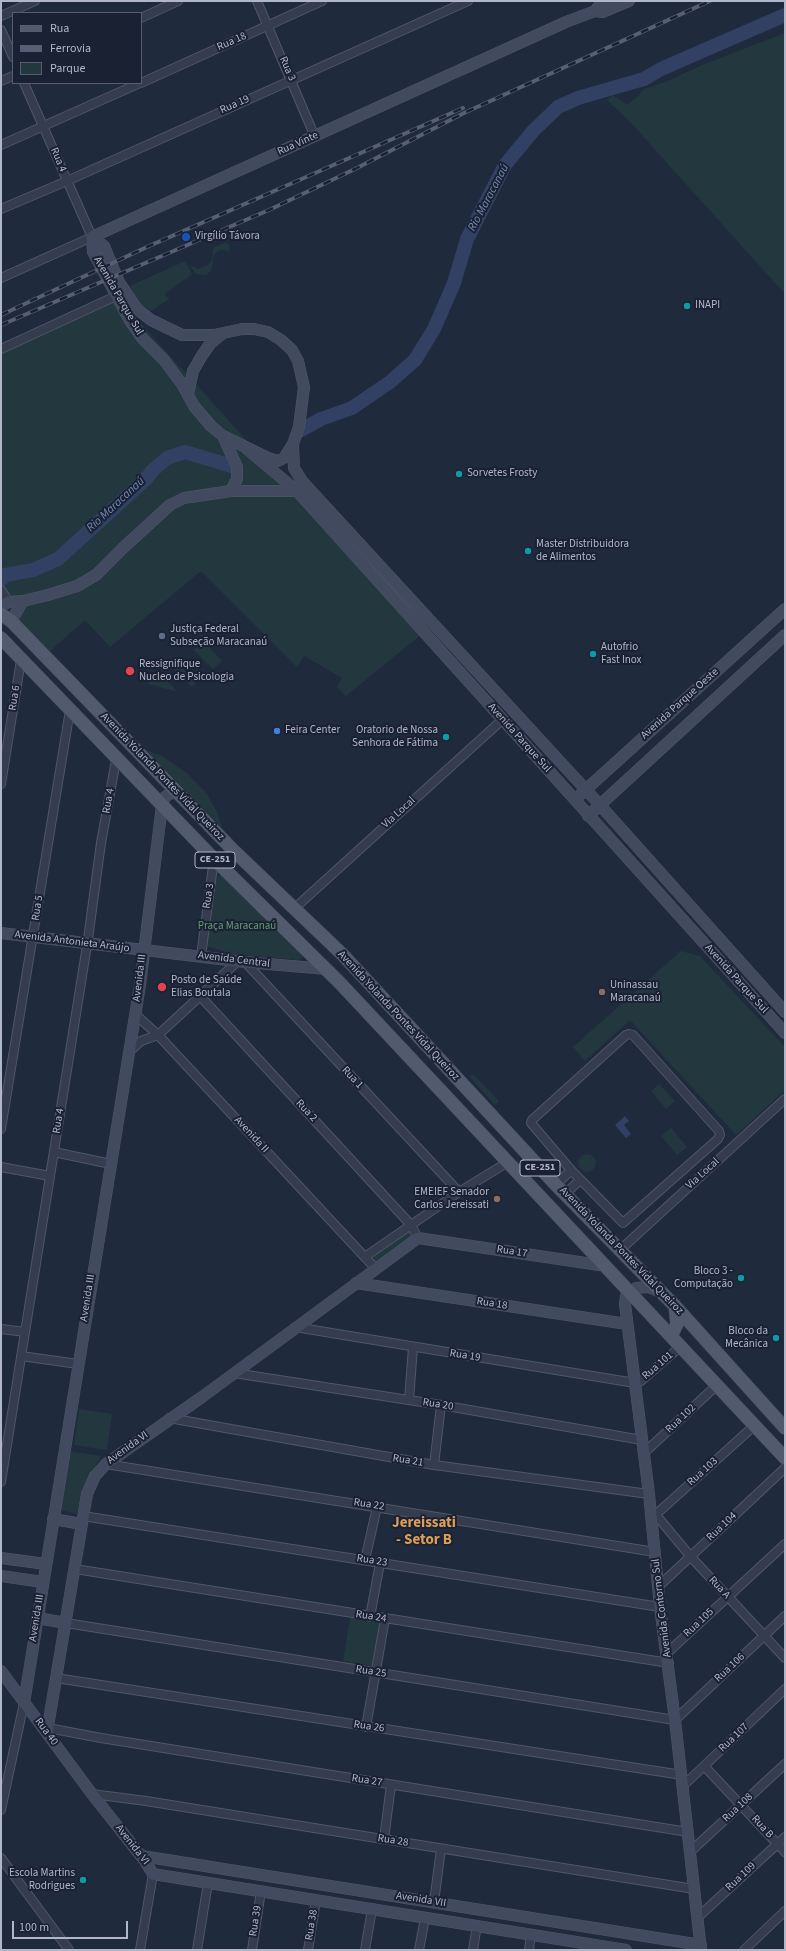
<!DOCTYPE html>
<html>
<head>
<meta charset="utf-8">
<style>
  body { margin:0 }
  #map { position:relative; width:786px; height:1951px; overflow:hidden; background:#202a3d; font-family:"Source Sans 3",sans-serif }
  canvas { display:block }
  .frame { position:absolute; inset:0; border:2px solid #afb7c9; pointer-events:none }
  .legend { position:absolute; left:12px; top:12px; width:130px; height:72px; box-sizing:border-box; background:#1a2132; border:1px solid #565d6e; margin:0; padding:5px 7px; list-style:none; font-size:12px; color:#afb7c9 }
  .legend li { display:flex; align-items:center; gap:8px; height:20px }
  .legend b { width:20px; border:1px solid #565d6e }
  .scale { position:absolute; left:12px; top:1921px; width:116px; height:18px; box-sizing:border-box; border:2px solid #afb7c9; border-top:0; padding-left:5px; font-size:12px; line-height:14px; white-space:nowrap; color:#afb7c9; -webkit-text-stroke:3px #1a2132; paint-order:stroke }
</style>
</head>
<body>
<div id="map">
<canvas width="786" height="1951"></canvas>
<div class="frame"></div>
<ul class="legend">
<li><b style="height:5px;background:#525b6d"></b>Rua</li>
<li><b style="height:5px;background:#565f74"></b>Ferrovia</li>
<li><b style="height:11px;background:#22383e"></b>Parque</li>
</ul>
<div class="scale">100 m</div>
</div>
<script>
const ctx = document.querySelector('canvas').getContext('2d');
ctx.lineJoin = 'round';
function fillPath(path, color) {
  ctx.fillStyle = color;
  ctx.fill(path, 'evenodd');
}
function toPath(rows) {
  const path = new Path2D();
  for (const r of rows) {
    if (r.length === 3) {
      path.moveTo(r[0] + r[2], r[1]);
      path.arc(r[0], r[1], r[2], 0, 2 * Math.PI);
      continue;
    }
    path.moveTo(r[0], r[1]);
    for (let i = 2; i < r.length; i += 2) path.lineTo(r[i], r[i + 1]);
  }
  return path;
}
function trace(path, color, width, dash) {
  ctx.strokeStyle = color;
  ctx.lineWidth = width;
  ctx.lineCap = dash ? 'butt' : 'round';
  ctx.setLineDash(dash || []);
  ctx.stroke(path);
}
function write(font, color, halo, rows, align = 'center') {
  ctx.font = font + ' "Source Sans 3",sans-serif';
  ctx.lineWidth = 4;
  ctx.setLineDash([]);
  ctx.textBaseline = 'middle';
  ctx.strokeStyle = halo;
  ctx.fillStyle = color;
  for (const [text, x, y, turn = 0] of rows) {
    ctx.save();
    ctx.translate(x, y);
    ctx.rotate((+turn || 0) * Math.PI / 180);
    ctx.textAlign = isNaN(turn) ? turn : align;
    if (halo) ctx.strokeText(text, 0, 0);
    ctx.fillText(text, 0, 0);
    ctx.restore();
  }
}
fillPath(toPath([
  [785,33,785,294,631,123,607,100,613,95,627,105,637,97,644,89,668,81,702,65],
  [224,243,229,244,230,252,224,250,218,251,214,255,211,271,206,275,196,274,190,265,198,269,208,265,212,260,213,248],
  [185,261,192,274,165,294,166,297,170,298,151,311,137,302,130,286],
  [119,296,135,317,422,634,346,696,337,687,342,678,304,656,297,667,201,571,110,647,85,620,50,651,10,610,12,602,1,593,1,349],
  [203,641,222,661,213,669,194,650],
  [176,661,196,683,192,687,171,666],
  [159,673,178,692,148,684],
  [146,750,162,756,187,773,207,794,217,812,222,828],
  [219,875,223,876,304,955,302,958,298,960,233,954,206,946,217,878],
  [681,951,700,956,785,1047,785,1090,736,1135,630,1020,585,1061,573,1047],
  [472,1075,475,1076,499,1101,495,1105,469,1076],
  [659,1084,675,1101,666,1109,651,1091],
  [671,1128,687,1147,677,1155,661,1136],
  [587,1163,9],
  [410,1230,414,1238,378,1264,371,1255],
  [79,1409,112,1414,107,1450,74,1445],
  [68,1451,101,1456,87,1480,77,1514,62,1510,59,1506],
  [350,1618,380,1623,373,1666,343,1661]
]), '#22383e');
fillPath(toPath([
  [625,1116,629,1121,624,1125,631,1134,626,1138,615,1125]
]), '#314063');
trace(toPath([
  [301,430,321,419,352,408,390,382,415,360,434,329,454,283,467,239,505,165,533,131,558,107,578,98,644,79,661,69,785,15],
  [1,580,5,575,33,570,58,559,146,479,152,471,167,458,185,452,235,467]
]), '#314063', 14);
const street = toPath([
  [257,1,315,137],
  [1,16,35,1],
  [141,18,178,1],
  [1,30,13,57],
  [1,81,13,76],
  [141,83,322,1],
  [1,145,140,83],
  [1,209,67,181,468,1],
  [1,278,92,237,24,83],
  [1,349,116,296],
  [1,590,9,602],
  [1,784,21,660],
  [296,907,502,720],
  [201,956,214,859],
  [245,962,459,1192],
  [201,997,411,1225,418,1238],
  [135,1014,158,1035,375,1268],
  [629,1034,633,1035,719,1131,720,1135,718,1139,623,1223,571,1170,531,1123,532,1120,626,1035,629,1034],
  [129,1052,141,1041,158,1035,238,961],
  [1,1129,70,710],
  [54,1152,111,1164],
  [1,1167,50,1176],
  [556,1185,571,1170],
  [565,1194,580,1180],
  [620,1250,785,1099],
  [366,1256,459,1192,508,1162],
  [295,1327,635,1383,641,1381,681,1346],
  [1,1329,25,1332],
  [21,1356,78,1364],
  [234,1373,441,1405,642,1440],
  [409,1400,413,1347],
  [169,1418,434,1465,649,1494],
  [644,1453,717,1385],
  [106,1464,655,1552],
  [434,1465,441,1405],
  [1,1482,88,939,101,843,116,760],
  [656,1515,691,1557,785,1658],
  [83,1516,660,1607],
  [652,1518,755,1425],
  [365,1560,377,1507],
  [75,1569,669,1663],
  [659,1586,785,1468],
  [370,1617,380,1563],
  [66,1623,675,1720,785,1616],
  [666,1654,785,1544],
  [56,1678,682,1775],
  [366,1727,385,1619],
  [48,1728,101,1738,688,1832],
  [705,1767,785,1852],
  [683,1786,785,1689],
  [92,1794,146,1801,694,1889],
  [1,1810,24,1703],
  [384,1839,391,1785],
  [690,1852,785,1764],
  [1,1858,69,1950],
  [434,1902,441,1849],
  [697,1918,785,1837],
  [140,1950,153,1874],
  [197,1950,208,1883],
  [252,1950,261,1891],
  [308,1950,316,1900],
  [365,1950,372,1909],
  [419,1950,425,1918],
  [473,1950,477,1925],
  [529,1950,531,1934],
  [744,1950,785,1911]
]);
const secondary = toPath([
  [595,11,603,12,629,1],
  [92,237,104,246,119,282,137,309,151,320,182,335,214,335,242,329,254,329,268,332,281,340,292,350,298,361,304,387,299,427,293,444,294,468,302,481,599,804,785,1012],
  [92,237,566,22,595,11,599,6,608,1],
  [92,237,93,252,129,319,142,338,164,360,182,384,194,406,211,426,223,436,268,458,278,461,284,458,293,444],
  [188,394,193,371,201,357,210,344,222,334],
  [247,449,297,491,785,1033],
  [231,491,297,491],
  [1,606,9,602,23,601,48,595,77,586,96,575,123,548,170,505,184,498,231,491,237,479,237,467,223,436],
  [11,621,23,601],
  [581,794,785,609],
  [588,816,785,635],
  [1,933,245,962,326,969],
  [356,1283,627,1324],
  [661,1292,648,1287,636,1288,626,1296,625,1304,649,1494,660,1607,675,1720,701,1950],
  [53,1519,82,1524],
  [1,1558,46,1564],
  [1,1576,43,1582],
  [37,1618,66,1623],
  [1,1671,92,1794,145,1861,153,1874,626,1950],
  [24,1703,140,985,162,805,165,797,175,790],
  [47,1732,87,1494,95,1476,106,1464,202,1397,418,1238,606,1266],
  [142,1856,701,1945]
]);
const primary = toPath([
  [1,614,11,621,234,851,343,955,556,1185,675,1306,785,1428],
  [1,638,214,859,339,982,785,1458],
  [671,1336,677,1324,675,1306]
]);
trace(street, '#4f5768', 10);
trace(secondary, '#4f5768', 12);
trace(primary, '#3d4556', 14);
trace(street, '#343c4d', 8);
trace(secondary, '#424a60', 11);
trace(primary, '#525b6d', 13);
const rail = toPath([
  [1,315,147,247,463,108],
  [1,325,269,210,355,169,464,113,710,1]
]);
trace(rail, '#565f74', 4);
trace(rail, '#1a2132', 2.5, [8]);
for (const [x, y, r, color] of [
  [186,237,5,"#1a4fb4"],
  [687,306,4,"#0f9aa8"],
  [459,474,4,"#0f9aa8"],
  [528,551,4,"#0f9aa8"],
  [162,636,4,"#5c6f8a"],
  [593,654,4,"#0f9aa8"],
  [130,671,5,"#e0444e"],
  [277,731,4,"#3f7fe0"],
  [446,737,4,"#0f9aa8"],
  [162,987,5,"#e0444e"],
  [602,992,4,"#8d6e63"],
  [497,1199,4,"#8d6e63"],
  [741,1278,4,"#0f9aa8"],
  [776,1338,4,"#0f9aa8"],
  [83,1880,4,"#0f9aa8"]
]) {
  const dot = new Path2D();
  dot.arc(x, y, r, 0, 2 * Math.PI);
  ctx.fillStyle = color;
  ctx.fill(dot);
  trace(dot, '#1a2132', 1.5);
}
for (const [x, y, w] of [
  [215,860,40],
  [540,1168,40]
]) {
  const box = new Path2D();
  box.roundRect(x - w / 2, y - 8, w, 16, 3);
  ctx.fillStyle = '#1a2132';
  ctx.fill(box);
  trace(box, '#afb7c9', 1);
}
write('bold 10px', '#afb7c9', null, [
  ["CE-251",215,860],
  ["CE-251",540,1168]
]);
write('11px', '#afb7c9', '#1a2132', [
  ["Rua 18",232,42,-24],
  ["Rua 3",287,69,66],
  ["Rua 19",235,105,-24],
  ["Rua Vinte",298,144,-24],
  ["Rua 4",58,160,67],
  ["Avenida Parque Sul",118,296,60],
  ["Rua 6",15,698,-81],
  ["Avenida Parque Oeste",680,704,-42],
  ["Avenida Parque Sul",519,738,48],
  ["Avenida Yolanda Pontes Vidal Queiroz",162,777,46],
  ["Rua 4",109,801,-80],
  ["Via Local",399,813,-42],
  ["Rua 3",209,896,-82],
  ["Rua 5",38,908,-81],
  ["Avenida Antonieta Araújo",72,942,7],
  ["Avenida Central",234,960,7],
  ["Avenida III",140,978,-83],
  ["Avenida Parque Sul",736,979,48],
  ["Avenida Yolanda Pontes Vidal Queiroz",398,1016,47],
  ["Rua 1",352,1078,47],
  ["Rua 2",306,1111,47],
  ["Rua 4",59,1121,-81],
  ["Avenida II",251,1135,47],
  ["Via Local",703,1174,-42],
  ["Avenida Yolanda Pontes Vidal Queiroz",621,1251,46],
  ["Rua 17",512,1252,9],
  ["Avenida III",88,1298,-81],
  ["Rua 18",492,1304,9],
  ["Rua 19",465,1356,9],
  ["Rua 101",658,1366,-41],
  ["Rua 20",438,1405,9],
  ["Rua 102",681,1419,-43],
  ["Avenida VI",128,1448,-36],
  ["Rua 21",408,1461,9],
  ["Rua 103",703,1472,-42],
  ["Rua 22",369,1505,9],
  ["Rua 104",722,1527,-43],
  ["Rua 23",372,1561,9],
  ["Rua A",719,1588,47],
  ["Avenida Contorno Sul",662,1608,-97],
  ["Rua 24",371,1617,9],
  ["Avenida III",37,1618,-81],
  ["Rua 105",699,1623,-43],
  ["Rua 106",730,1668,-43],
  ["Rua 25",371,1672,9],
  ["Rua 26",369,1727,8],
  ["Rua 40",46,1732,53],
  ["Rua 107",734,1738,-44],
  ["Rua 27",367,1781,9],
  ["Rua 108",738,1808,-43],
  ["Rua B",762,1827,48],
  ["Rua 28",393,1841,9],
  ["Avenida VI",132,1845,52],
  ["Rua 109",741,1877,-43],
  ["Avenida VII",421,1900,9],
  ["Rua 39",256,1921,-81],
  ["Rua 38",312,1925,-81]
]);
write('11px', '#afb7c9', '#1a2132', [
  ["Virgílio Távora",195,237],
  ["INAPI",695,306],
  ["Sorvetes Frosty",467,474],
  ["Master Distribuidora",536,545],
  ["de Alimentos",536,558],
  ["Justiça Federal",170,630],
  ["Subseção Maracanaú",170,643],
  ["Autofrio",601,648],
  ["Fast Inox",601,661],
  ["Ressignifique",139,665],
  ["Nucleo de Psicologia",139,678],
  ["Feira Center",285,731],
  ["Oratorio de Nossa",438,731,"right"],
  ["Senhora de Fátima",438,744,"right"],
  ["Posto de Saúde",171,981],
  ["Elias Boutala",171,994],
  ["Uninassau",610,986],
  ["Maracanaú",610,999],
  ["EMEIEF Senador",489,1193,"right"],
  ["Carlos Jereissati",489,1206,"right"],
  ["Bloco 3 -",733,1272,"right"],
  ["Computação",733,1285,"right"],
  ["Bloco da",768,1332,"right"],
  ["Mecânica",768,1345,"right"],
  ["Escola Martins",75,1874,"right"],
  ["Rodrigues",75,1887,"right"]
], 'left');
write('11px', '#649c77', '#1a2132', [
  ["Praça Maracanaú",237,927]
]);
write('italic 12px', '#7489b3', '#1a2132', [
  ["Rio Maracanaú",489,198,-62],
  ["Rio Maracanaú",116,505,-43]
]);
write('bold 15px', '#dd9f56', '#1a2132', [
  ["Jereissati",424,1524],
  ["- Setor B",424,1541]
]);
</script>
</body>
</html>
